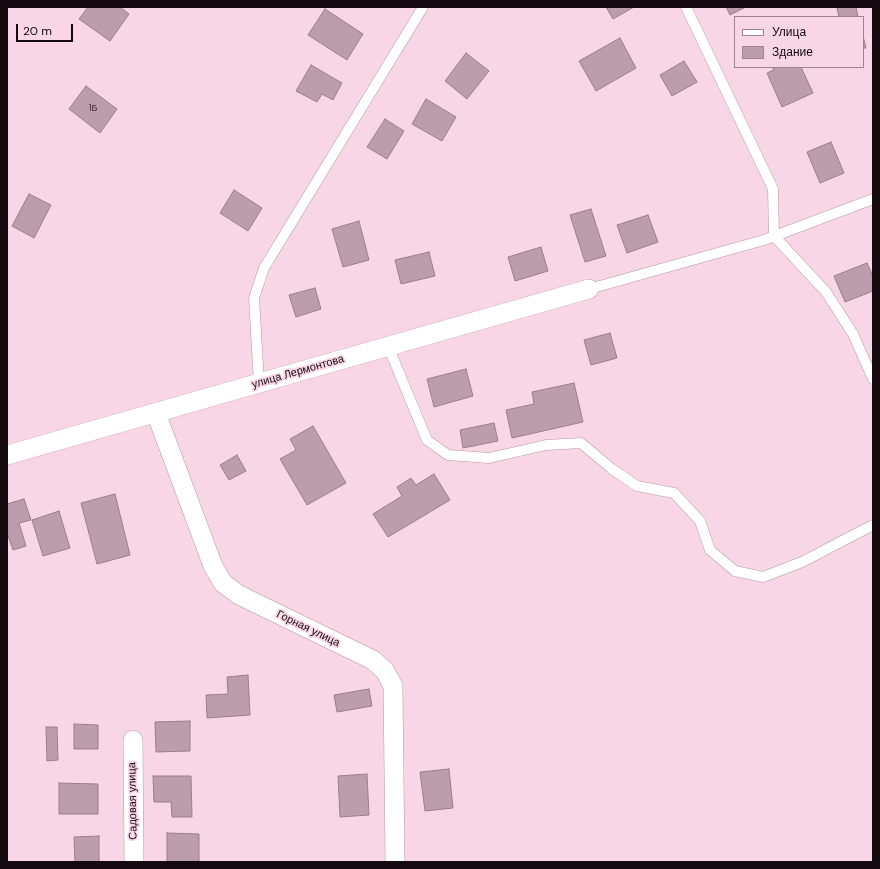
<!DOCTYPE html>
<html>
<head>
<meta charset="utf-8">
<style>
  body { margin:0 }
  #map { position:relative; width:880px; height:869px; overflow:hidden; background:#f8d6e5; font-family:"DM Sans",sans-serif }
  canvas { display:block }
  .frame { position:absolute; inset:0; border:8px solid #14090e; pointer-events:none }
  .legend { position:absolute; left:734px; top:16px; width:130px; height:52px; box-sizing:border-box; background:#f8d6e5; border:1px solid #9d848f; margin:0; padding:5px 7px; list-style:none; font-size:12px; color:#14090e }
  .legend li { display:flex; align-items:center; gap:8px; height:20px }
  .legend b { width:20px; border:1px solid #9d848f }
  .scale { position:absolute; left:16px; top:24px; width:57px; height:18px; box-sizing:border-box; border:2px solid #14090e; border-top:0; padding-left:5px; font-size:12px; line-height:14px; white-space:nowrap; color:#14090e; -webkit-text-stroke:3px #f8d6e5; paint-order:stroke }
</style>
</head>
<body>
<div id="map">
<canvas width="880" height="869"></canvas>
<div class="frame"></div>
<ul class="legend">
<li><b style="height:5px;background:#fff"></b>Улица</li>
<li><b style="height:11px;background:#bc9dab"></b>Здание</li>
</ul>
<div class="scale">20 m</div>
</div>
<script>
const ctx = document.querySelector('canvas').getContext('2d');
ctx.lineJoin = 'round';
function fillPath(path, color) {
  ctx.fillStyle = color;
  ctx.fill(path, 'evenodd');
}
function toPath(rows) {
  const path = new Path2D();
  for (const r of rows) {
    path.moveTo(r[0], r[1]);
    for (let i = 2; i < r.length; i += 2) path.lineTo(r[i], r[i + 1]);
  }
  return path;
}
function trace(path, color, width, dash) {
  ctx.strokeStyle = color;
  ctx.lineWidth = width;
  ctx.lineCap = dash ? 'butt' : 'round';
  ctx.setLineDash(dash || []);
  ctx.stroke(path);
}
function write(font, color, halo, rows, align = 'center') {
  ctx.font = font + ' "DM Sans",sans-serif';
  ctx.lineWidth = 3.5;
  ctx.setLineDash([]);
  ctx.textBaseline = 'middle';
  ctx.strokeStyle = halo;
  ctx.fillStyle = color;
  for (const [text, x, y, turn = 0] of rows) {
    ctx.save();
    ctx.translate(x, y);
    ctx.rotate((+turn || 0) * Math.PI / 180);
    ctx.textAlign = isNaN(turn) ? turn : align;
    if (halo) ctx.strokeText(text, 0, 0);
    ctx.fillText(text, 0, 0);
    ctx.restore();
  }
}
const building = toPath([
  [88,7,120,7,129,14,110,41,79,19,88,7],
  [606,7,634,7,613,19,606,7],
  [726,7,746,7,730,15,726,7],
  [841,7,856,7,858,17,839,17,837,8,841,7],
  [325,9,363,34,347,60,308,35,325,9],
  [863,36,866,48,863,48,863,36],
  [620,38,636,68,596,91,579,61,620,38],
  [466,53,489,71,467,99,445,81,466,53],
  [684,61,697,82,672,96,660,75,684,61],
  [311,65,342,83,333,100,322,94,317,102,296,91,311,65],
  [772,67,801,67,813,93,782,107,767,73,774,70,772,67],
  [86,86,117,109,100,133,69,109,86,86],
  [426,99,456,117,442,141,412,124,426,99],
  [385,119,404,131,387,159,367,147,385,119],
  [831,142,844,173,820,183,807,152,831,142],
  [234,190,262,208,248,231,220,213,234,190],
  [29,194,51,205,34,238,12,226,29,194],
  [591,209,606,256,585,262,570,215,591,209],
  [648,215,658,242,627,253,617,225,648,215],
  [359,221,369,260,343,267,332,229,359,221],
  [541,247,548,271,515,281,508,257,541,247],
  [429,252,435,276,401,284,395,260,429,252],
  [867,263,873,276,873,291,845,302,834,276,867,263],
  [315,288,321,309,296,317,289,295,315,288],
  [610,333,617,358,591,365,584,340,610,333],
  [466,369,473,396,434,407,427,379,466,369],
  [574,383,583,422,512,438,506,410,534,404,532,392,574,383],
  [494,423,498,441,463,448,460,430,494,423],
  [313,426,346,483,307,505,280,459,296,450,290,439,313,426],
  [237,455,246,471,229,480,220,465,237,455],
  [434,474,450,500,388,537,373,514,402,496,397,487,411,478,416,485,434,474],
  [115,494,130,555,97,564,81,503,115,494],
  [24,499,31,520,19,523,26,546,13,550,7,533,7,504,24,499],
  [59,511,70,548,43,556,32,520,59,511],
  [248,675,250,715,207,718,206,695,228,694,227,677,248,675],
  [369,689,372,706,337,712,334,695,369,689],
  [190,721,190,751,156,752,155,722,190,721],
  [74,724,98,725,98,749,74,749,74,724],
  [46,727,57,727,58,760,47,761,46,727],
  [449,769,453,808,425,811,420,772,449,769],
  [367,774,369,815,340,817,338,776,367,774],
  [153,776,191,776,192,817,172,817,171,802,154,802,153,776],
  [59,783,98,784,98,814,59,814,59,783],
  [167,833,199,834,199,862,167,862,167,833],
  [99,836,99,862,75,862,74,837,99,836]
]);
fillPath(building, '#bc9dab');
trace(building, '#9c7e8b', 1);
const lane = toPath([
  [686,7,773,189,774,236,826,292,853,334,873,379],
  [589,289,764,240,873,199],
  [388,346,427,440,448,455,489,458,546,445,581,443,612,469,637,486,674,493,700,521,710,550,735,571,763,577,802,562,873,525],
  [259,383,254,298,264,268,423,7]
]);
const street = toPath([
  [156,413,213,566,223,583,239,595,373,660,385,671,393,686,395,862],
  [7,455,589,289],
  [133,740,134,862]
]);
trace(lane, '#b697a5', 11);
trace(street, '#b697a5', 20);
trace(lane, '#fff', 10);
trace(street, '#fff', 19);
write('9px', '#3e2e35', null, [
  ["1Б",93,109]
]);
write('11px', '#14090e', '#f8d6e5', [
  ["улица Лермонтова",298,372,-16],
  ["Горная улица",308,629,26],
  ["Садовая улица",133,801,-91]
]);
</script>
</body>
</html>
